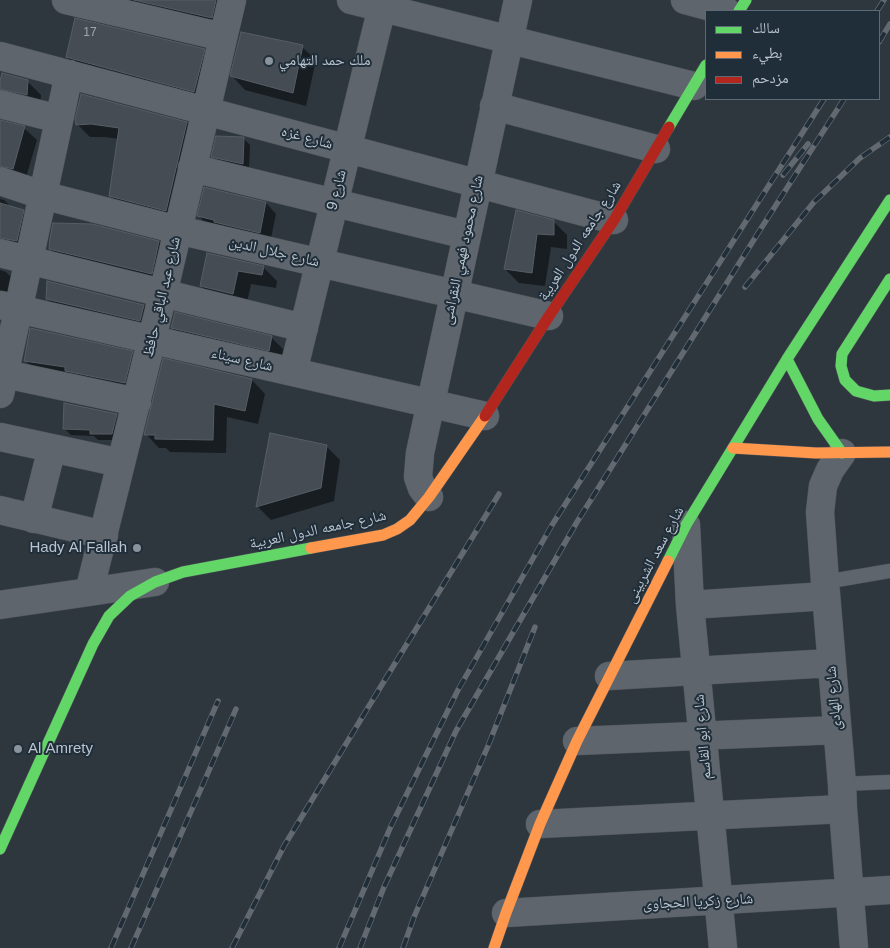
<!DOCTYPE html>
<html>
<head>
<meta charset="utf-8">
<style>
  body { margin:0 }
  #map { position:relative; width:890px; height:948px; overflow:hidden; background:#2e373e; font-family:Arial,"Noto Naskh Arabic",sans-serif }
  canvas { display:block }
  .legend { position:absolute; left:705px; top:10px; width:175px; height:90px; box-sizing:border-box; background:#202e3a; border:1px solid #5d6a75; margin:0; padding:6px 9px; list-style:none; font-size:15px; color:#b9c4ce }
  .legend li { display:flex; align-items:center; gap:10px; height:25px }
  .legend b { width:25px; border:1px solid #5d6a75 }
</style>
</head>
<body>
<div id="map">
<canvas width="890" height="948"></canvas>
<ul class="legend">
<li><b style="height:6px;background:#63d668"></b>سالك</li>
<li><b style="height:6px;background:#ff974d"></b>بطيء</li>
<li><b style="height:6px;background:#b3261e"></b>مزدحم</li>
</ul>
</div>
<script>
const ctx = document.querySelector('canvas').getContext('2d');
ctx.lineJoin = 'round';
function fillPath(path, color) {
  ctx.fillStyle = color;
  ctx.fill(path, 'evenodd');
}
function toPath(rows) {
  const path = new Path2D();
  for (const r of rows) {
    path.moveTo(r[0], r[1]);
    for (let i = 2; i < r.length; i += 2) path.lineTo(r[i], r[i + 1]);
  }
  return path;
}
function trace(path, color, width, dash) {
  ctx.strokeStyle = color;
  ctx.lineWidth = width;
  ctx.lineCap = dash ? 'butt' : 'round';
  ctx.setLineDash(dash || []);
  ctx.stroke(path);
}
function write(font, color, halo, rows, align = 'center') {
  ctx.font = font + ' Arial,"Noto Naskh Arabic",sans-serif';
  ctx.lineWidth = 4;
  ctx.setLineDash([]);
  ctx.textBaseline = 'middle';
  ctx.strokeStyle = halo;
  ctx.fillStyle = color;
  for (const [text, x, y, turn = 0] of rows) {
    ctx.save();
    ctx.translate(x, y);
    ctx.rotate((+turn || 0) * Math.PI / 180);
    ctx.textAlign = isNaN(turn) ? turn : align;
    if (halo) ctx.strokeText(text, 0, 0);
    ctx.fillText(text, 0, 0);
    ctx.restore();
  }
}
fillPath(toPath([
  [96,0,238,0,225,31],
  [302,47,316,60,306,106,245,90,232,76],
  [204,50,218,64,208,105,81,71,67,57],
  [27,81,41,95,40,108,13,102,0,89,0,86],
  [77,119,187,123,200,136,179,223,124,209,111,196,119,139,105,137,90,137,77,124],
  [0,121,24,128,37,140,25,181,0,185],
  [244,139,250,145,249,170,219,163,213,156],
  [0,199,4,200,12,208,23,211,36,224,29,253,0,257],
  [266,203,276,214,270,243,209,227,199,216],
  [517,211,553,221,567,235,567,249,551,247,545,286,519,283,505,269],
  [159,242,171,255,164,286,62,261,50,248],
  [208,254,263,267,277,281,276,288,251,284,246,307,215,300,201,286],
  [0,270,6,272,19,285,0,309],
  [47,299,144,306,154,316,151,331,58,310],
  [172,328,271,337,283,349,281,362,184,340],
  [132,353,146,366,138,396,39,374,26,361],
  [252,380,265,394,258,424,227,417,226,453,170,452,166,448,159,448,146,434],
  [117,415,123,422,119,440,98,440,94,436,71,435,64,428],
  [326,446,340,460,334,501,271,520,257,506]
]), '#0007');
const building = toPath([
  [134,0,216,0,212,18,134,0],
  [75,18,205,49,194,92,66,57,75,18],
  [241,32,303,45,293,93,230,76,241,32],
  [2,73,28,80,27,95,0,89,0,81,2,73],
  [81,94,187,122,166,211,109,196,119,128,91,124,76,125,75,119,81,94],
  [0,120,25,126,13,169,0,166,0,120],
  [216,136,244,137,243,164,211,157,216,136],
  [204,187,266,202,260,233,214,222,214,220,197,216,204,187],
  [0,203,24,210,17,241,0,238,0,203],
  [516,210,554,220,554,235,537,234,532,273,504,269,516,210],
  [53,223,92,224,159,241,152,274,49,249,50,238,53,223],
  [207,253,264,266,262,275,238,271,233,294,200,286,207,253],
  [47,281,144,305,140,321,46,299,47,281],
  [175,312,272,336,269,351,171,328,175,312],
  [30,328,133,351,125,383,65,371,65,367,24,361,30,328],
  [163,358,252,379,245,411,214,404,213,440,155,439,155,435,144,435,163,358],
  [64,403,117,414,112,434,90,434,90,430,63,429,64,403],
  [270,433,327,445,321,488,256,507,270,433]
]);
fillPath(building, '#454c53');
trace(building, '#565e65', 1);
const lane = toPath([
  [825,582,890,571],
  [842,784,890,782]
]);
const street = toPath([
  [66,0,223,37],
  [351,0,694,86],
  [685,0,726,11],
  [0,56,614,220],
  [0,104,59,119],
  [494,106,656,149],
  [192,168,466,235],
  [0,181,42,195,178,230,549,316],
  [0,253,304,328],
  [0,305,485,416],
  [293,372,382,7],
  [0,373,137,402],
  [0,394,69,74],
  [0,437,121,463],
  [842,453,830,470,823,486,820,512,825,582,842,784,843,809,854,948],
  [429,497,422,488,418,477,420,453,518,0],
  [0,510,104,535],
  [34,519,52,448],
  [686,525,690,605,723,948],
  [89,592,163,294,232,0],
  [0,605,89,592,155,582],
  [690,605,826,596],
  [609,676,831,663],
  [577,741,837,730],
  [540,824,843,809],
  [506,913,890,890]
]);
const fast = toPath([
  [739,11,746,0],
  [669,127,706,65],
  [890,279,842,354,841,366,845,380,856,391,874,396,890,395],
  [787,359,818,419,842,453],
  [668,561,686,525,787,359,890,200],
  [0,849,93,644,109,616,130,596,155,582,183,572,311,548]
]);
const slow = toPath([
  [733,448,816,453,890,452],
  [311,548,383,535,397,529,410,520,429,497,485,416],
  [494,948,506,913,540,824,577,741,668,561]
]);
const jam = toPath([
  [485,416,549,316,614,220,669,127]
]);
trace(lane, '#4d5358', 15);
trace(street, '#4d5358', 29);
trace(fast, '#4d5358', 12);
trace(slow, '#4d5358', 12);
trace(jam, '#4d5358', 12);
trace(lane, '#5e656c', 14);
trace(street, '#5e656c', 28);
trace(fast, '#63d668', 11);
trace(slow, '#ff974d', 11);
trace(jam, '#b3261e', 11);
const rail = toPath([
  [877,11,884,0],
  [879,42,890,24],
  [783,175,808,144],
  [745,287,814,202,860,158,890,137],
  [111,948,218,701],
  [131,948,236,709],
  [232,948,284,846,386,678,499,494],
  [339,948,391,826,458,690,552,525,824,99],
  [360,948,384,887,456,731,577,522,760,230,844,99],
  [403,948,414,917,488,746,535,627]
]);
trace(rail, '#636970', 5.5);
trace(rail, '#202e3a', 4, [11]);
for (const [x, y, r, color] of [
  [269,61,5,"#88939c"],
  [137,548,5,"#88939c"],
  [18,749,5,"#88939c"]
]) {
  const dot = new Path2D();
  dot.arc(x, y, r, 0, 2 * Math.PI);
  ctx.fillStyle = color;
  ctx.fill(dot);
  trace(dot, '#202e3a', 2);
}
write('12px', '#9ca6af', null, [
  ["17",90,33]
]);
write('15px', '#b9c4ce', '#202e3a', [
  ["ملك حمد التهامي",279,61],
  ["Hady Al Fallah",127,548,"right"],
  ["Al Amrety",28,749]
], 'left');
write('15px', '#b9c4ce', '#202e3a', [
  ["شارع غزه",307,138,15],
  ["شارع 9",337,190,-76],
  ["شارع جامعه الدول العربية",580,241,-57],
  ["شارع محمود فهمي النقراشى",463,250,-78],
  ["شارع جلال الدين",274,252,13],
  ["شارع عبد الباقي حافظ",162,297,-77],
  ["شارع سيناء",242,360,13],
  ["شارع جامعه الدول العربية",318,530,-12],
  ["شارع سعد الشربينى",655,555,-62],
  ["شارع الهادى",834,698,-95],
  ["شارع ابو القاسم",703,737,-95],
  ["شارع زكريا الحجاوى",698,902,-3]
]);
</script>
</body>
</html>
